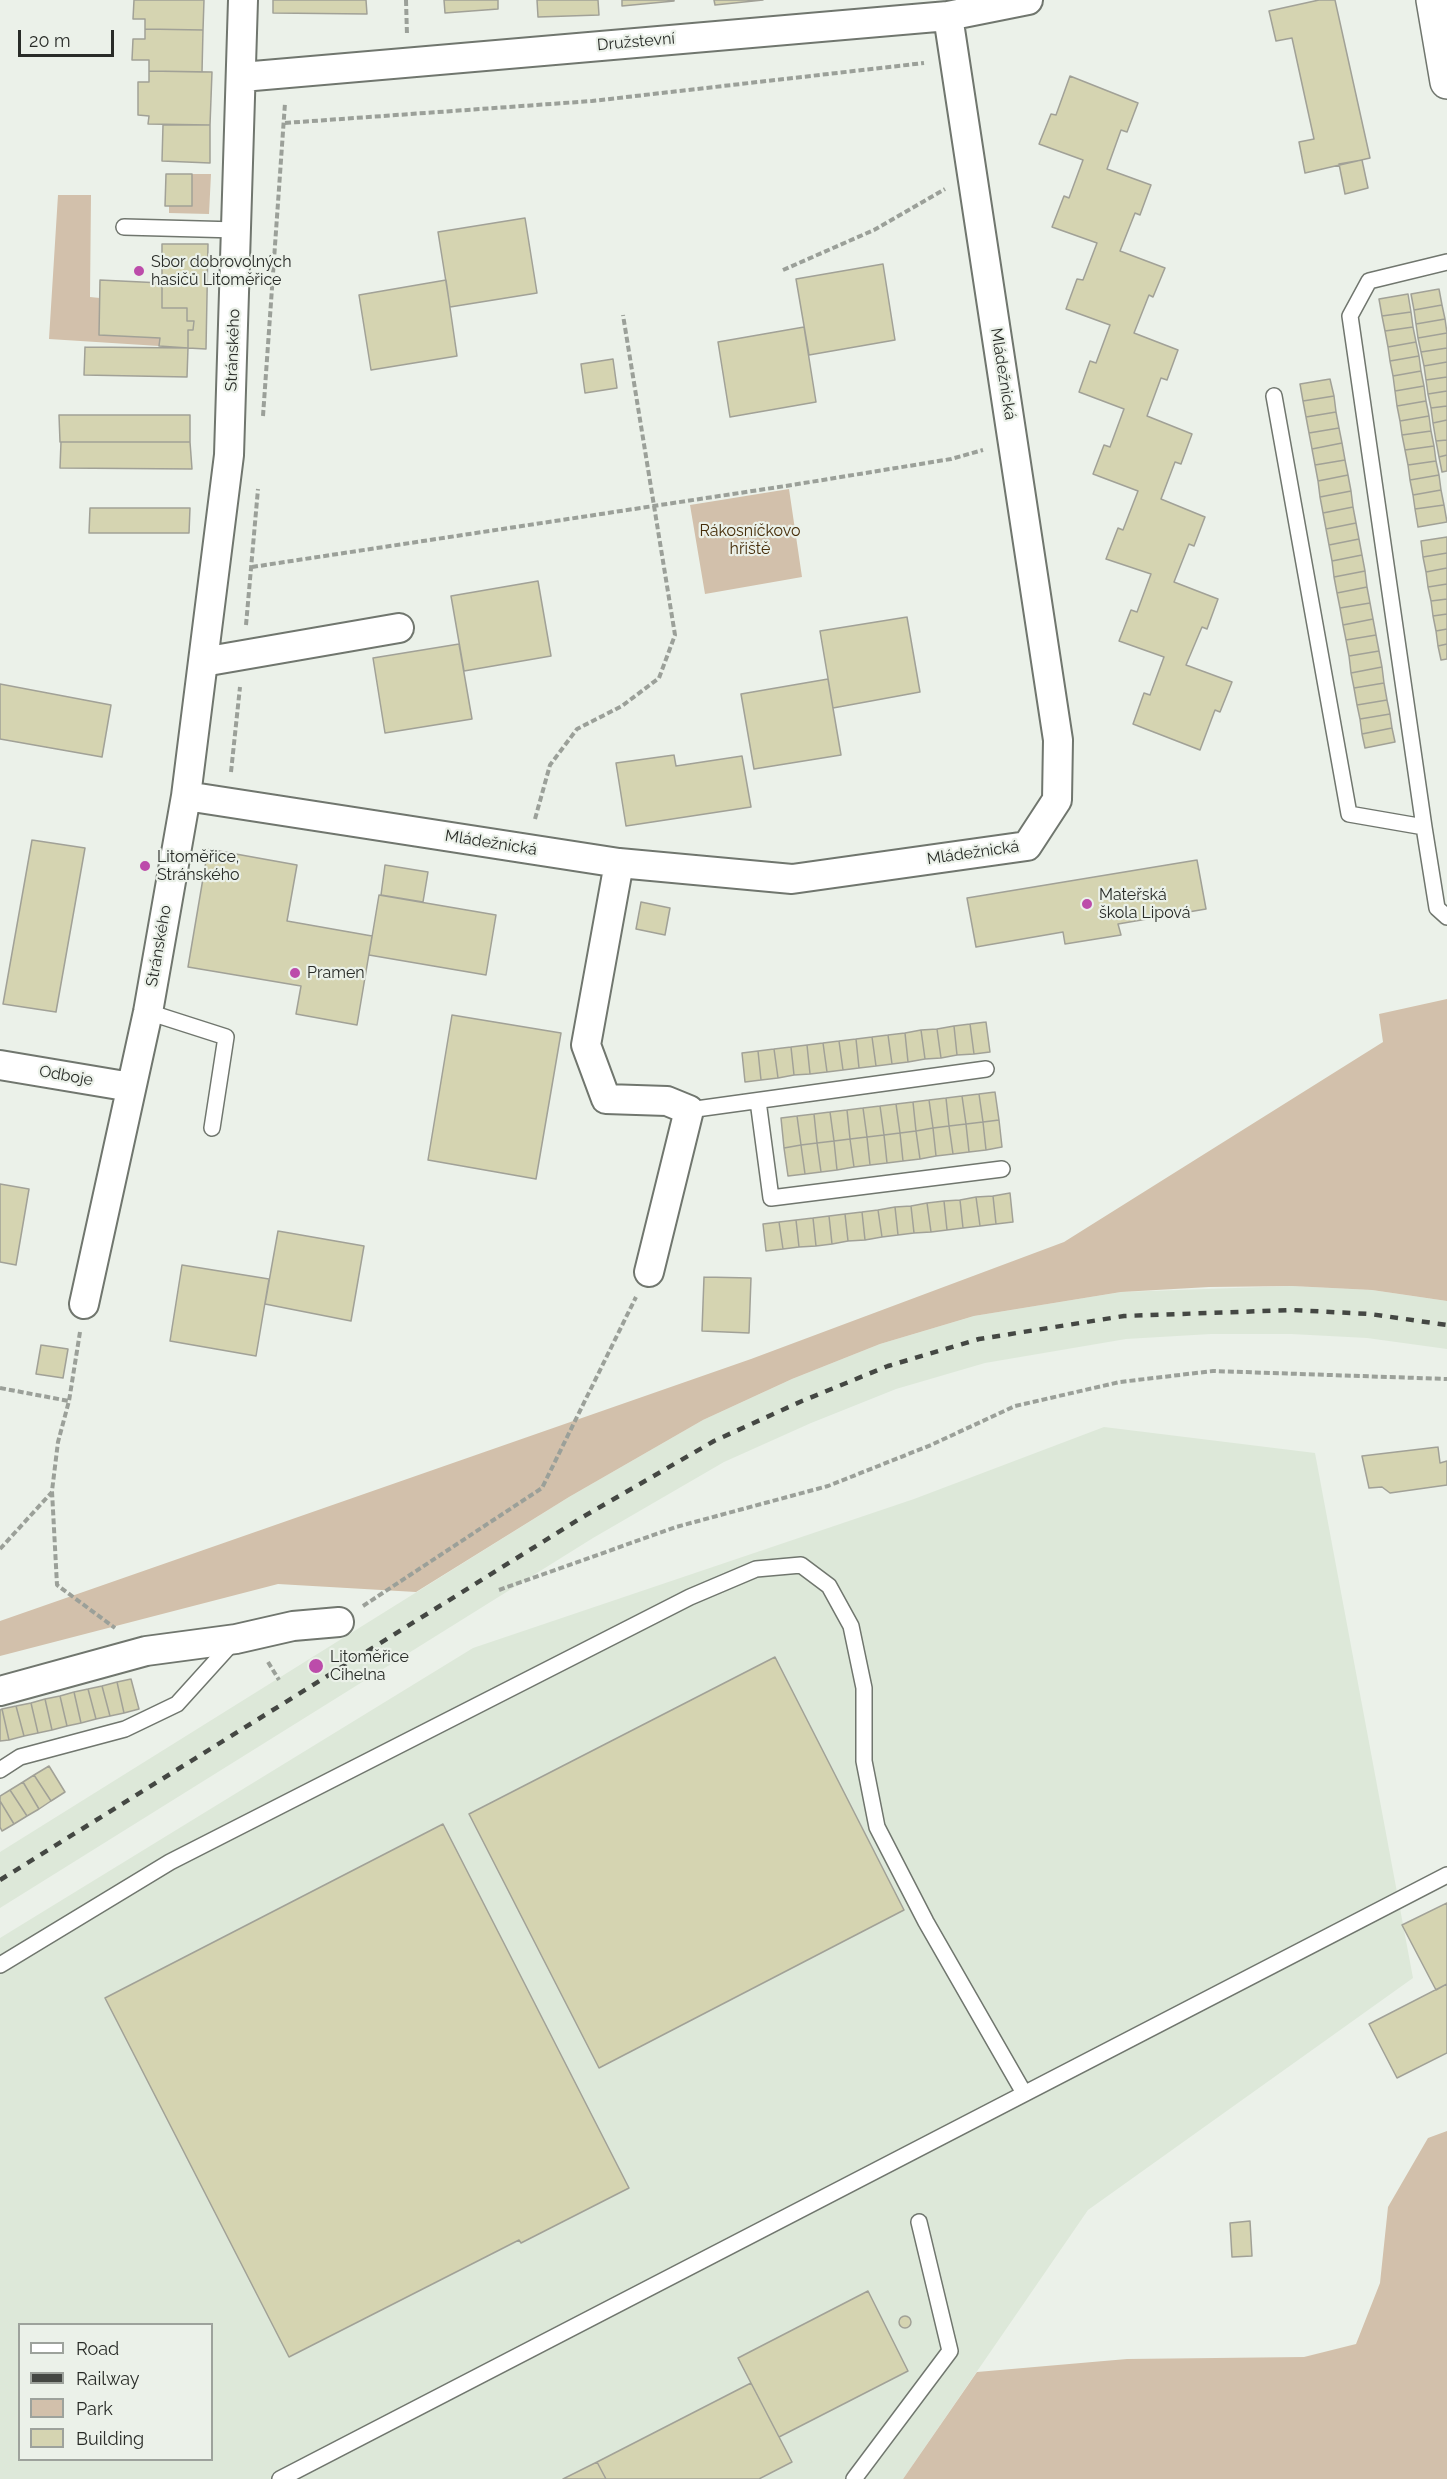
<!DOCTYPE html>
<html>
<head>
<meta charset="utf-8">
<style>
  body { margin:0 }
  #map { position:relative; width:1447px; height:2479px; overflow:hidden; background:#ebf1e9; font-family:Raleway,sans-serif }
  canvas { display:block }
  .legend { position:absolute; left:18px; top:2323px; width:195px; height:138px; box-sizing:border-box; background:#ebf1e9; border:2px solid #9da29c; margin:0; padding:8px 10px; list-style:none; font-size:18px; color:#292c28 }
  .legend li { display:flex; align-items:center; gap:12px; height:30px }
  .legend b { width:30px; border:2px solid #9da29c }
  .scale { position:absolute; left:18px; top:30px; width:96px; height:27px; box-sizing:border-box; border:3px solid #292c28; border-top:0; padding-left:8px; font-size:18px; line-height:21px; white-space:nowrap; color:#292c28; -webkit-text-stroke:4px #ebf1e9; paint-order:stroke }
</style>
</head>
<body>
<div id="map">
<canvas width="1447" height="2479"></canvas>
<ul class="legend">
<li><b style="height:8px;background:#fff"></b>Road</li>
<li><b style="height:8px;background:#444743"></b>Railway</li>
<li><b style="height:16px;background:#d2c0ab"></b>Park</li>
<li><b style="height:16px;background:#d5d4b1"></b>Building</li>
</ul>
<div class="scale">20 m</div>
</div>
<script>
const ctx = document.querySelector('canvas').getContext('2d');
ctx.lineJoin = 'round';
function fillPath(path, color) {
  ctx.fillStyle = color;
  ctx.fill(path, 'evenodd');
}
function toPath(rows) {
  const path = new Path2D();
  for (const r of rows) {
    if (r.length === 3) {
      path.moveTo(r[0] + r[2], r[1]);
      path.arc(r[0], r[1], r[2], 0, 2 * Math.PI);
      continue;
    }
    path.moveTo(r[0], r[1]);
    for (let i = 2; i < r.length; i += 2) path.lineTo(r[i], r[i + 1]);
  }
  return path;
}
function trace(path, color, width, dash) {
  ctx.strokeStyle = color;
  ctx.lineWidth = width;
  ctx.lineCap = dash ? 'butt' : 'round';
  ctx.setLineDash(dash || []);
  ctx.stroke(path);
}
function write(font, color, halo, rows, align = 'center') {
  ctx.font = font + ' Raleway,sans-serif';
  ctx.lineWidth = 4.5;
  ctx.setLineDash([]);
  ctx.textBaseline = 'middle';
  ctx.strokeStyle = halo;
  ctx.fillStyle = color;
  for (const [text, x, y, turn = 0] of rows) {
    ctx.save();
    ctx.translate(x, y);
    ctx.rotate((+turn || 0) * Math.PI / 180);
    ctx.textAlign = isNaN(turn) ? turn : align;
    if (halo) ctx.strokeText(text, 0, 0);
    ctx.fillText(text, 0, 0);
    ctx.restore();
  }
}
fillPath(toPath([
  [1292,1286,1372,1290,1447,1301,1447,1349,1367,1338,1291,1334,1211,1334,1126,1339,985,1363,896,1389,811,1423,724,1462,593,1538,0,1908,0,1852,569,1497,703,1420,792,1379,880,1344,974,1316,1121,1292],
  [1104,1427,1315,1453,1413,1978,1088,2210,903,2479,0,2479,0,1938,473,1648,914,1499],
  [20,2324,212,2324,212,2460,20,2460]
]), '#dde8d9');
fillPath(toPath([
  [192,174,211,174,209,214,169,213,169,206,192,206],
  [58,195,91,195,90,297,100,298,99,335,160,338,159,346,49,339],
  [789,489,802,577,705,594,690,505],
  [1447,999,1447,1301,1372,1290,1292,1286,1209,1287,1121,1292,974,1316,880,1344,792,1379,703,1420,569,1497,416,1592,278,1584,0,1656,0,1621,751,1359,1064,1242,1383,1042,1379,1014],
  [1447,2131,1447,2479,903,2479,977,2372,1127,2359,1304,2357,1356,2344,1380,2283,1388,2207,1428,2138]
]), '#d2c0ab');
const building = toPath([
  [134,0,204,0,203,30,145,29,145,19,133,19,134,0],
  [273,0,366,0,367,14,273,13,273,0],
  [444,0,498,0,498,9,445,13,444,0],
  [537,0,598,0,599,15,538,17,537,0],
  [622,0,674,0,674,1,622,6,622,0],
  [714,0,763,0,715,5,714,0],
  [1319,0,1335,0,1370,158,1305,173,1299,142,1314,139,1292,38,1276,41,1269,11,1319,0],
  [145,29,203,30,202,72,149,71,149,60,132,60,133,39,145,39,145,29],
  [149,71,212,72,210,125,148,124,149,116,138,115,138,82,149,82,149,71],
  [1070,76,1138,103,1127,132,1121,130,1107,169,1151,185,1140,215,1135,213,1120,251,1165,268,1153,297,1149,295,1134,333,1178,350,1167,380,1161,378,1147,416,1192,434,1181,464,1175,462,1161,499,1205,517,1194,546,1189,544,1174,582,1218,599,1207,629,1202,627,1186,665,1232,682,1220,712,1215,710,1200,750,1133,724,1144,693,1150,695,1164,657,1119,641,1131,610,1137,612,1151,574,1106,559,1118,528,1123,530,1138,491,1093,474,1104,445,1110,447,1124,409,1079,392,1090,361,1096,363,1110,325,1066,309,1077,279,1083,280,1097,243,1052,227,1064,196,1069,198,1083,160,1039,144,1051,114,1056,115,1070,76],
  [163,125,210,125,210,163,162,161,163,125],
  [1362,160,1368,188,1345,194,1339,164,1362,160],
  [166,174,192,174,192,206,165,206,166,174],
  [525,218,537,293,450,307,438,232,525,218],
  [162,244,208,244,206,349,188,348,188,330,193,330,194,321,187,321,187,308,162,308,162,244],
  [883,264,895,340,809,355,796,279,883,264],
  [100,280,162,283,162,308,187,308,187,321,194,321,193,330,188,330,188,348,159,346,160,338,99,335,100,280],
  [446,280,457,356,371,370,359,295,446,280],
  [1439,289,1442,305,1414,310,1411,294,1439,289],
  [1408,294,1411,312,1382,316,1379,299,1408,294],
  [1442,305,1445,319,1416,324,1414,310,1442,305],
  [1411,312,1413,327,1385,331,1382,316,1411,312],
  [1445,319,1447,333,1418,338,1416,324,1445,319],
  [804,327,816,402,730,417,718,342,804,327],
  [1413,327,1416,342,1388,347,1385,331,1413,327],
  [1447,333,1447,348,1421,352,1418,338,1447,333],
  [1416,342,1419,356,1390,361,1388,347,1416,342],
  [85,347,188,348,187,377,84,375,85,347],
  [1447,348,1447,362,1424,366,1421,352,1447,348],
  [1419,356,1421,371,1393,376,1390,361,1419,356],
  [613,359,617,388,585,393,581,364,613,359],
  [1447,362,1447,377,1426,380,1424,366,1447,362],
  [1421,371,1424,386,1395,391,1393,376,1421,371],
  [1447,377,1447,391,1428,394,1426,380,1447,377],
  [1330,379,1334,396,1303,401,1300,384,1330,379],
  [1424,386,1426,401,1397,406,1395,391,1424,386],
  [1447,391,1447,406,1431,408,1428,394,1447,391],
  [1334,396,1336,412,1306,417,1303,401,1334,396],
  [1426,401,1429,416,1400,421,1397,406,1426,401],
  [1447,406,1447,420,1433,423,1431,408,1447,406],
  [1336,412,1339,428,1309,433,1306,417,1336,412],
  [59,415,190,415,190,442,60,442,59,415],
  [1429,416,1431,431,1402,435,1400,421,1429,416],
  [1447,420,1447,440,1436,441,1433,423,1447,420],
  [1339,428,1342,443,1312,449,1309,433,1339,428],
  [1431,431,1434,446,1405,450,1402,435,1431,431],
  [1447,440,1447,455,1439,457,1436,441,1447,440],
  [61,442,190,442,192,469,60,468,61,442],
  [1342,443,1345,460,1315,465,1312,449,1342,443],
  [1434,446,1436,461,1408,465,1405,450,1434,446],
  [1447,455,1447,471,1442,472,1439,457,1447,455],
  [1345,460,1348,475,1318,481,1315,465,1345,460],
  [1436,461,1439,475,1410,480,1408,465,1436,461],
  [1348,475,1351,491,1320,497,1318,481,1348,475],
  [1439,475,1441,490,1413,495,1410,480,1439,475],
  [1441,490,1444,505,1415,509,1413,495,1441,490],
  [1351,491,1353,507,1323,513,1320,497,1351,491],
  [1444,505,1447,522,1418,527,1415,509,1444,505],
  [1353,507,1356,523,1326,529,1323,513,1353,507],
  [90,508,190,508,189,533,89,533,90,508],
  [1356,523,1359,539,1329,545,1326,529,1356,523],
  [1447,537,1447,553,1423,557,1421,541,1447,537],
  [1359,539,1362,555,1332,561,1329,545,1359,539],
  [1447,553,1447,568,1426,572,1423,557,1447,553],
  [1362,555,1365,571,1334,577,1332,561,1362,555],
  [1447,568,1447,584,1428,587,1426,572,1447,568],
  [1365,571,1367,587,1337,593,1334,577,1365,571],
  [538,581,551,656,464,671,451,596,538,581],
  [1447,584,1447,599,1431,601,1428,587,1447,584],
  [1367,587,1370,603,1340,608,1337,593,1367,587],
  [1447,599,1447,614,1433,616,1431,601,1447,599],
  [1370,603,1373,619,1343,625,1340,608,1370,603],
  [1447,614,1447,629,1436,631,1433,616,1447,614],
  [907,617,920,692,833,708,820,631,907,617],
  [1373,619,1376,635,1346,640,1343,625,1373,619],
  [1447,629,1447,644,1438,646,1436,631,1447,629],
  [1376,635,1379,651,1349,656,1346,640,1376,635],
  [459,644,472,719,385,733,373,658,459,644],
  [1447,644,1447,659,1441,660,1438,646,1447,644],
  [1379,651,1382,667,1351,673,1349,656,1379,651],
  [1382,667,1384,683,1354,688,1351,673,1382,667],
  [828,679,841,755,754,769,741,694,828,679],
  [1384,683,1387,700,1357,705,1354,688,1384,683],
  [0,684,111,705,102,757,0,739,0,684],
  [1387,700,1390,714,1360,719,1357,705,1387,700],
  [1390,714,1392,728,1362,734,1360,719,1390,714],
  [1392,728,1395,742,1365,748,1362,734,1392,728],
  [674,755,676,766,742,756,751,807,626,826,616,763,674,755],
  [32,840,85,848,56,1012,3,1004,32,840],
  [208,849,297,865,287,921,372,936,357,1025,296,1014,301,986,188,967,208,849],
  [1197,860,1206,909,1118,924,1121,935,1065,944,1063,932,976,947,967,898,1197,860],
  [385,865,428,872,423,902,381,895,385,865],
  [379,895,496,915,486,975,369,955,379,895],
  [641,902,670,908,665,935,636,929,641,902],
  [452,1015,561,1033,536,1179,428,1160,452,1015],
  [986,1022,990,1052,974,1054,970,1024,986,1022],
  [970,1024,974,1054,957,1055,954,1026,970,1024],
  [954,1026,957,1055,941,1058,937,1029,954,1026],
  [937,1029,941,1058,925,1059,921,1030,937,1029],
  [921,1030,925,1059,908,1062,905,1033,921,1030],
  [905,1033,908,1062,892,1064,888,1035,905,1033],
  [888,1035,892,1064,876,1066,872,1037,888,1035],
  [872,1037,876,1066,859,1068,856,1039,872,1037],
  [856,1039,859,1068,843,1070,839,1041,856,1039],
  [839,1041,843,1070,827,1072,823,1043,839,1041],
  [823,1043,827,1072,810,1074,807,1045,823,1043],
  [807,1045,810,1074,794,1075,791,1047,807,1045],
  [791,1047,794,1075,778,1078,774,1049,791,1047],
  [774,1049,778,1078,761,1080,758,1051,774,1049],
  [758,1051,761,1080,745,1082,742,1053,758,1051],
  [995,1092,999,1120,983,1122,979,1094,995,1092],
  [979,1094,983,1122,966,1124,962,1096,979,1094],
  [962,1096,966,1124,949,1126,946,1098,962,1096],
  [946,1098,949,1126,933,1128,929,1100,946,1098],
  [929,1100,933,1128,916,1131,913,1102,929,1100],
  [913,1102,916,1131,900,1133,896,1104,913,1102],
  [896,1104,900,1133,884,1135,880,1106,896,1104],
  [880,1106,884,1135,867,1137,863,1108,880,1106],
  [863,1108,867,1137,850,1139,847,1110,863,1108],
  [847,1110,850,1139,834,1141,830,1112,847,1110],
  [830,1112,834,1141,817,1143,814,1114,830,1112],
  [814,1114,817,1143,801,1145,797,1116,814,1114],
  [797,1116,801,1145,784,1148,781,1118,797,1116],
  [999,1120,1002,1147,986,1150,983,1122,999,1120],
  [983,1122,986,1150,969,1152,966,1124,983,1122],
  [966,1124,969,1152,953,1154,949,1126,966,1124],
  [949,1126,953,1154,936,1156,933,1128,949,1126],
  [933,1128,936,1156,920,1159,916,1131,933,1128],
  [916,1131,920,1159,903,1161,900,1133,916,1131],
  [900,1133,903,1161,887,1163,884,1135,900,1133],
  [884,1135,887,1163,870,1165,867,1137,884,1135],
  [867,1137,870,1165,854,1167,850,1139,867,1137],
  [850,1139,854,1167,837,1170,834,1141,850,1139],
  [834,1141,837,1170,821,1172,817,1143,834,1141],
  [817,1143,821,1172,805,1174,801,1145,817,1143],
  [801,1145,805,1174,788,1176,784,1148,801,1145],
  [0,1184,29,1189,16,1265,0,1262,0,1184],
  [1010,1193,1013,1222,996,1224,993,1196,1010,1193],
  [993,1196,996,1224,980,1226,976,1197,993,1196],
  [976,1197,980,1226,963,1228,960,1200,976,1197],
  [960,1200,963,1228,947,1230,944,1201,960,1200],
  [944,1201,947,1230,931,1232,927,1203,944,1201],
  [927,1203,931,1232,914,1233,911,1206,927,1203],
  [911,1206,914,1233,898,1235,895,1207,911,1206],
  [895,1207,898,1235,882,1237,878,1210,895,1207],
  [878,1210,882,1237,865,1240,862,1212,878,1210],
  [862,1212,865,1240,848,1241,845,1214,862,1212],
  [845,1214,848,1241,832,1244,829,1216,845,1214],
  [829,1216,832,1244,816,1246,813,1218,829,1216],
  [813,1218,816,1246,799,1247,796,1220,813,1218],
  [796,1220,799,1247,783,1249,779,1222,796,1220],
  [779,1222,783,1249,766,1251,763,1224,779,1222],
  [278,1231,364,1246,351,1321,265,1304,278,1231],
  [182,1265,269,1279,256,1356,170,1341,182,1265],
  [704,1277,751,1278,749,1333,702,1331,704,1277],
  [41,1345,68,1349,63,1378,36,1374,41,1345],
  [1438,1447,1440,1463,1447,1461,1447,1485,1390,1493,1382,1487,1369,1488,1362,1456,1438,1447],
  [775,1657,904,1910,599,2068,469,1814,775,1657],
  [131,1679,139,1709,124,1713,117,1682,131,1679],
  [117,1682,124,1713,110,1716,102,1686,117,1682],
  [102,1686,110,1716,96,1719,88,1689,102,1686],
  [88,1689,96,1719,81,1723,74,1692,88,1689],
  [74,1692,81,1723,67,1726,60,1696,74,1692],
  [60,1696,67,1726,52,1730,45,1699,60,1696],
  [45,1699,52,1730,38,1733,31,1703,45,1699],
  [31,1703,38,1733,24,1736,16,1706,31,1703],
  [16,1706,24,1736,9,1740,2,1709,16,1706],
  [2,1709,9,1740,0,1741,0,1710,2,1709],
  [49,1766,65,1792,51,1801,34,1775,49,1766],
  [34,1775,51,1801,39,1809,23,1782,34,1775],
  [23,1782,39,1809,27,1816,10,1790,23,1782],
  [10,1790,27,1816,14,1824,0,1801,0,1796,10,1790],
  [0,1801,14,1824,2,1831,0,1827,0,1801],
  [443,1824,629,2188,521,2243,519,2240,289,2357,105,1998,443,1824],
  [1447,1903,1447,1984,1436,1990,1402,1925,1447,1903],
  [1447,1984,1447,2053,1397,2078,1369,2024,1447,1984],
  [1250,2221,1252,2256,1232,2257,1230,2223,1250,2221],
  [868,2291,908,2371,779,2437,738,2358,868,2291],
  [905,2322,6],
  [751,2383,792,2462,759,2479,606,2479,597,2462,751,2383],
  [597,2462,606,2479,563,2479,597,2462]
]);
fillPath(building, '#d5d4b1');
trace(building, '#a1a197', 1.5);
const service = toPath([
  [124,227,237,230],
  [1447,262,1369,281,1350,316,1424,827,1437,908,1447,917],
  [1274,396,1349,814,1424,827],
  [148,1012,226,1037,212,1128],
  [758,1101,771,1198,1002,1169],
  [689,1110,986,1069],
  [0,1770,20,1757,125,1729,177,1704,234,1641],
  [0,1965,170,1862,690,1597,756,1569,801,1565,829,1586,851,1626,864,1688,864,1761,877,1827,926,1922,1024,2093],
  [280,2479,1447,1875],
  [854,2479,950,2351,919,2222]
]);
const minor = toPath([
  [242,77,948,16,1028,0],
  [203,662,399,628],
  [186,796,619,863,792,879,1027,846,1057,800,1058,740,948,16],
  [619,863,586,1045,606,1099,667,1101,689,1110,649,1272],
  [0,1065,131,1087],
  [84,1304,148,1012,186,796,229,455,243,0],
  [0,1691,146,1651,236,1639,293,1626,339,1622]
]);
const tertiary = toPath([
  [1433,0,1447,82]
]);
trace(service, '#70766e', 18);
trace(minor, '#70766e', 32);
trace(tertiary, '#70766e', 36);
trace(toPath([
  [406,0,407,35],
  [285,123,592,101,924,63],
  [783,270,874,230,945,189],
  [263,416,285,103],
  [252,567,792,485,951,459,983,450],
  [246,625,258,489],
  [231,772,240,687],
  [535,819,550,765,577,729,622,706,659,678,675,635,623,315],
  [80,1332,69,1401,58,1442,52,1491,57,1585,115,1628],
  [0,1388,69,1401],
  [0,1549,52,1492],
  [499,1590,676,1527,828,1486,931,1445,1015,1406,1120,1382,1213,1371,1447,1379],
  [363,1606,542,1488,636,1297],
  [268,1662,279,1680]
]), '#9ba099', 4, [6, 3]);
trace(service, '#fff', 15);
trace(minor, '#fff', 28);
trace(tertiary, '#fff', 33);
trace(toPath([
  [0,1880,581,1518,714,1441,802,1401,888,1366,979,1339,1124,1316,1292,1310,1370,1314,1447,1325]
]), '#444743', 4.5, [8, 8]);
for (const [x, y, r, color] of [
  [139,271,6,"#bc4caa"],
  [145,866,6,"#bc4caa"],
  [1087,904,6,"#bc4caa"],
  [295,973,6,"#bc4caa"],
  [316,1666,8,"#bc4caa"]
]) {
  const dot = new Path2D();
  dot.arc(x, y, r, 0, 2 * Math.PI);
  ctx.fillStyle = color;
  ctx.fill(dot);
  trace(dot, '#ebf1e9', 2);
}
write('16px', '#292c28', '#ebf1e9', [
  ["Družstevní",636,42,-5],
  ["Stránského",233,350,-88],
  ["Mládežnická",1003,374,81],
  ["Mládežnická",491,843,9],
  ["Mládežnická",973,853,-8],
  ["Stránského",159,946,-80],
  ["Odboje",66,1076,10]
]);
write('16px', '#292c28', '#ebf1e9', [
  ["Sbor dobrovolných",151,262],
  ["hasičů Litoměřice",151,280],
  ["Litoměřice,",157,857],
  ["Stránského",157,875],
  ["Mateřská",1099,895],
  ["škola Lipová",1099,913],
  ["Pramen",307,973],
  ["Litoměřice",330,1657],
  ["Cihelna",330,1675]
], 'left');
write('16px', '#462d09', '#ebf1e9', [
  ["Rákosníčkovo",750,531],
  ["hřiště",750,549]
]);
</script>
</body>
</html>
